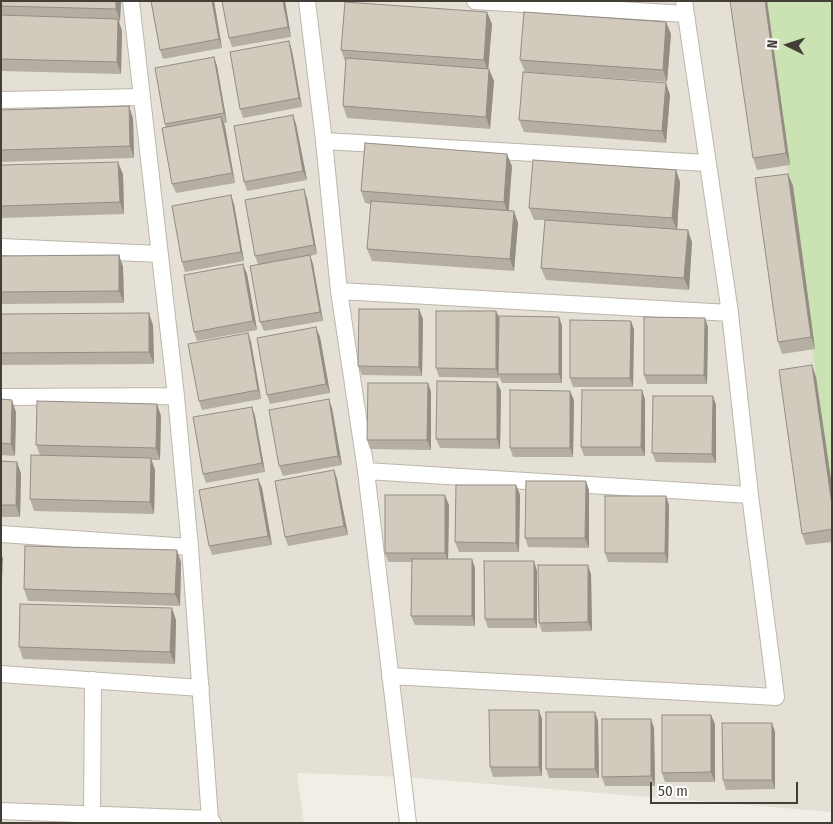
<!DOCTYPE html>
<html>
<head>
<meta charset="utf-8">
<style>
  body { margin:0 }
  #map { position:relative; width:833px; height:824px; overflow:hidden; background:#f1eee6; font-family:"Fira Sans Condensed",sans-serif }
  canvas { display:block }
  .frame { position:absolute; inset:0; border:2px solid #433e36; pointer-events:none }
  .north { position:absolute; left:763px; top:20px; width:50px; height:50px; -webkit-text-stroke:4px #fff; paint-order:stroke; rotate:274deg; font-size:14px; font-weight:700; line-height:20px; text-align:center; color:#433e36 }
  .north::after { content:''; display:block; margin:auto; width:18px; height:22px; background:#433e36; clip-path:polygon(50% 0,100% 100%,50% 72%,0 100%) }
  .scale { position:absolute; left:650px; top:782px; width:148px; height:22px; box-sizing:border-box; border:2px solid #433e36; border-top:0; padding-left:6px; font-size:15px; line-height:18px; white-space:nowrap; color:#433e36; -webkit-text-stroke:4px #fff; paint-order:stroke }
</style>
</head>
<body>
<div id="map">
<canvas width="833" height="824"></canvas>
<div class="frame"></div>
<div class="north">N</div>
<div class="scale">50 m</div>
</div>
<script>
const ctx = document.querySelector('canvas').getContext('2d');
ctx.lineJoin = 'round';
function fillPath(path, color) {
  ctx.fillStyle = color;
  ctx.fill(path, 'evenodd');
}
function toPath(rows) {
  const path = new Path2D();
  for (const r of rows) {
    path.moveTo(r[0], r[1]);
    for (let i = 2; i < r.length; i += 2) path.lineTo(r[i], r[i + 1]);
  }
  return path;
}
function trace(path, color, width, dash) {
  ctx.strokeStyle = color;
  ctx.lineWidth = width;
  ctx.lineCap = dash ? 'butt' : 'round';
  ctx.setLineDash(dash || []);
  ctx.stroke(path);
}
fillPath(toPath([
  [1,1,765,1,832,486,832,812,403,777,297,773,304,823,1,823]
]), '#e5e0d5');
fillPath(toPath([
  [765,1,832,1,832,486,816,377]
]), '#cbe2b2');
const minor = toPath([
  [131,1,176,396,190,547,210,819,213,823],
  [307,1,324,141,339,291,366,471,408,823],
  [475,1,686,14],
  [1,100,142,97],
  [324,141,707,163],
  [1,247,160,254],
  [339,291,730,313],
  [1,397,176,396],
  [366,471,750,495],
  [1,534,190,547],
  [1,674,201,688],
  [390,676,776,697,750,495,730,313,684,1],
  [1,811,210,819],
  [92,814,93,680]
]);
trace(minor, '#bcb6aa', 18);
trace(minor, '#fff', 16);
fillPath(toPath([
  [1,1,121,1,120,21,119,21,122,31,121,74,1,71],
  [151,1,214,1,222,48,163,59,160,50],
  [222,1,285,1,291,37,232,47,229,38],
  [730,1,767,1,790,165,757,170,753,158],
  [666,22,671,34,667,82,525,72,520,60],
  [492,24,488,69,494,81,490,129,347,118,343,106,346,62,345,61,341,50],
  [289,41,292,51,302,107,243,118,240,109],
  [214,57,217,66,227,123,224,123,235,183,176,193,172,184,165,124],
  [670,95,666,143,524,132,519,120],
  [1,110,133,118,134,158,1,162],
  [296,124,307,180,247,191,244,182],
  [1,165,123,174,124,214,1,218],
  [512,166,509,211,514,211,518,223,514,271,372,261,367,249,371,204,365,203,361,191],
  [676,170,680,182,677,230,692,242,689,290,546,280,541,268,545,220,534,220,529,208],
  [788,174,793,186,815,349,782,354,778,342],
  [231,195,234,204,244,261,185,272,182,262],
  [307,198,317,254,310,256,313,264,323,321,264,331,260,322,258,264,255,256],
  [119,255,123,267,124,303,1,304,1,256],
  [247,274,257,330,197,341,194,332],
  [496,311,499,318,559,317,562,326,562,383,502,383,499,376,499,378,439,377,436,368],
  [1,314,153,325,154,364,1,365],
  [423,319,422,376,362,375,358,366],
  [631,321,634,330,633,387,573,387,570,378],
  [708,327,707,384,647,384,644,375],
  [248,333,251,342,261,399,202,410,199,401],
  [320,337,330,393,270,404,267,395],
  [812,365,816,377,832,486,832,542,806,545,802,534],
  [497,382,501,391,500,449,440,448,436,439],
  [428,383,431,392,431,450,370,449,367,440],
  [713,396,716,405,716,463,656,462,652,453],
  [1,399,16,412,15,456,1,455],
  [645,399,645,456,584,456,581,447],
  [574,400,573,457,513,457,510,448],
  [157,404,161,416,160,460,151,460,155,470,154,514,34,511,30,499,40,455,36,445],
  [252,407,255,416,265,472,206,483,203,474],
  [332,408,342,465,283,476,279,466],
  [1,461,17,462,21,474,20,517,1,517],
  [334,470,337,479,348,535,288,546,285,537],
  [258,479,262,488,272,545,212,555,209,546],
  [516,485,520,495,519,552,459,552,455,542],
  [589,490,589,548,528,547,525,538],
  [666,496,669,505,668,563,608,562,605,553],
  [449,505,448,559,475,568,475,626,415,625,411,616,412,562,388,562,385,553],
  [181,562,180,606,28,601,24,589],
  [537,571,537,628,488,628,485,619],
  [591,574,592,631,542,632,539,623],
  [176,620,175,664,23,659,19,647],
  [542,719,542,776,493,777,490,767],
  [598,721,599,778,549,778,546,769],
  [772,723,775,732,775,789,726,790,723,780],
  [715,724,715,782,665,782,662,773],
  [654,728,655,786,605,786,602,777]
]), '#b5aea3');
fillPath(toPath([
  [116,1,121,1,120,21,116,9],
  [212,1,214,1,222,48,219,39],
  [283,1,285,1,291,37,288,27],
  [765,1,767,1,790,165,786,153],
  [487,12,492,24,488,72,484,60],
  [118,19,122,31,121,74,117,62],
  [666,22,671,34,667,82,663,70],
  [289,41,292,51,302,107,299,98],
  [214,57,217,66,227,123,224,113],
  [489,69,494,81,490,129,486,117],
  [666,83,670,95,666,143,662,131],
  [129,106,133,118,134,158,130,146],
  [293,115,296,124,307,180,303,171],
  [221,117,225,126,235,183,232,173],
  [507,154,512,166,508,214,504,202],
  [118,162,123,174,124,214,120,202],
  [676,170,680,182,677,230,672,218],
  [788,174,793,186,815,349,811,337],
  [304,189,307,198,317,254,314,245],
  [231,195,234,204,244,261,241,252],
  [514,211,518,223,514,271,510,259],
  [688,230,692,242,689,290,684,278],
  [119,255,123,267,124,303,119,291],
  [310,255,313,264,323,321,320,312],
  [243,264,247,274,257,330,253,321],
  [419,309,423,319,422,376,419,367],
  [496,311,500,320,498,374,499,378,496,369],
  [149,313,153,325,154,364,149,352],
  [559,317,562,326,562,383,559,374],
  [705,318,708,327,707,384,704,375],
  [631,321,634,330,633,387,630,378],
  [316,327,320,337,330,393,326,384],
  [248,333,251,342,261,399,258,390],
  [812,365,816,377,832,486,832,505],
  [497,382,501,391,500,449,497,439],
  [428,383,431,392,431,450,427,440],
  [642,390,645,399,645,456,641,447],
  [570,391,574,400,573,457,570,448],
  [713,396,716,405,716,463,712,454],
  [329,399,332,408,342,465,338,456],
  [12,400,16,412,15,456,11,444],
  [157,404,161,416,160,460,156,448],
  [252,407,255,416,265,472,262,463],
  [151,458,155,470,154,514,150,502],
  [17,462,21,474,20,517,16,505],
  [334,470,337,479,348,535,344,526],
  [258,479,262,488,272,545,268,536],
  [586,481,589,490,589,548,585,538],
  [516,485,520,495,519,552,516,543],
  [445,495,449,505,448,562,445,553],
  [666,496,669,505,668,563,665,553],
  [177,550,181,562,180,606,175,594],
  [1,554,3,558,1,602],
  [472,559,475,568,475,626,472,616],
  [534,561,537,571,537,628,534,619],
  [588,565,591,574,592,631,588,622],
  [172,608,176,620,175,664,170,652],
  [539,710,542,719,542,776,539,767],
  [595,712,598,721,599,778,595,769],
  [711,715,715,724,715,782,711,772],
  [651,719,654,728,655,786,651,776],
  [772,723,775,732,775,789,772,780]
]), '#938d84');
const building = toPath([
  [1,1,116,1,116,9,1,6,1,1],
  [151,1,212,1,219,39,160,50,151,1],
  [222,1,283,1,288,27,229,38,222,1],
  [730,1,765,1,786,153,753,158,730,1],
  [345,2,487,12,484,60,341,50,345,2],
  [524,12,666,22,663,70,520,60,524,12],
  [1,15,118,19,117,62,1,59,1,15],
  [289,41,299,98,240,109,230,52,289,41],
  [214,57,224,113,165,124,155,68,214,57],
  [346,58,489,69,486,117,343,106,346,58],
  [523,72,666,83,662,131,519,120,523,72],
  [129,106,130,146,1,150,1,110,129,106],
  [293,115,303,171,244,182,234,126,293,115],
  [221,117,232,173,172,184,162,128,221,117],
  [365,143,507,154,504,202,361,191,365,143],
  [533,160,676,170,672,218,529,208,533,160],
  [118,162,120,202,1,206,1,165,118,162],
  [788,174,811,337,778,342,755,178,788,174],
  [304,189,314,245,255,256,245,200,304,189],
  [231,195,241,252,182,262,172,206,231,195],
  [371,201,514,211,510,259,367,249,371,201],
  [545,220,688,230,684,278,541,268,545,220],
  [119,255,119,291,1,292,1,256,119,255],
  [310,255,320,312,260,322,250,266,310,255],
  [243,264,253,321,194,332,184,275,243,264],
  [359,309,419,309,419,367,358,366,359,309],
  [436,311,496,311,496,369,436,368,436,311],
  [149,313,149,352,1,353,1,314,149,313],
  [499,316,559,317,559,374,498,374,499,316],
  [644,317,705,318,704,375,644,375,644,317],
  [570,320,631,321,630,378,570,378,570,320],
  [316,327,326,384,267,395,257,338,316,327],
  [248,333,258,390,199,401,188,344,248,333],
  [812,365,832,505,832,529,802,534,779,370,812,365],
  [437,381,497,382,497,439,436,439,437,381],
  [368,383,428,383,427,440,367,440,368,383],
  [510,390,570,391,570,448,510,448,510,390],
  [582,390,642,390,641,447,581,447,582,390],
  [653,396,713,396,712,454,652,453,653,396],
  [1,399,12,400,11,444,1,443,1,399],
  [329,399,338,456,279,466,269,410,329,399],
  [37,401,157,404,156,448,36,445,37,401],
  [252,407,262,463,203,474,193,417,252,407],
  [31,455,151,458,150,502,30,499,31,455],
  [1,461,17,462,16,505,1,505,1,461],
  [334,470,344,526,285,537,275,481,334,470],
  [258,479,268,536,209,546,199,490,258,479],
  [526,481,586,481,585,538,525,538,526,481],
  [456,485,516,485,516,543,455,542,456,485],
  [385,495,445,495,445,553,385,553,385,495],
  [605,496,666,496,665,553,605,553,605,496],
  [25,546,177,550,175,594,24,589,25,546],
  [412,559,472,559,472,616,411,616,412,559],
  [484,561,534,561,534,619,485,619,484,561],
  [538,565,588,565,588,622,539,623,538,565],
  [20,604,172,608,170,652,19,647,20,604],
  [489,710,539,710,539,767,490,767,489,710],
  [546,712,595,712,595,769,546,769,546,712],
  [662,715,711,715,711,772,662,773,662,715],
  [602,719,651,719,651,776,602,777,602,719],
  [722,723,772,723,772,780,723,780,722,723]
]);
fillPath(building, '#d2cabd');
trace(building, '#938d84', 1);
</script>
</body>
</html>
